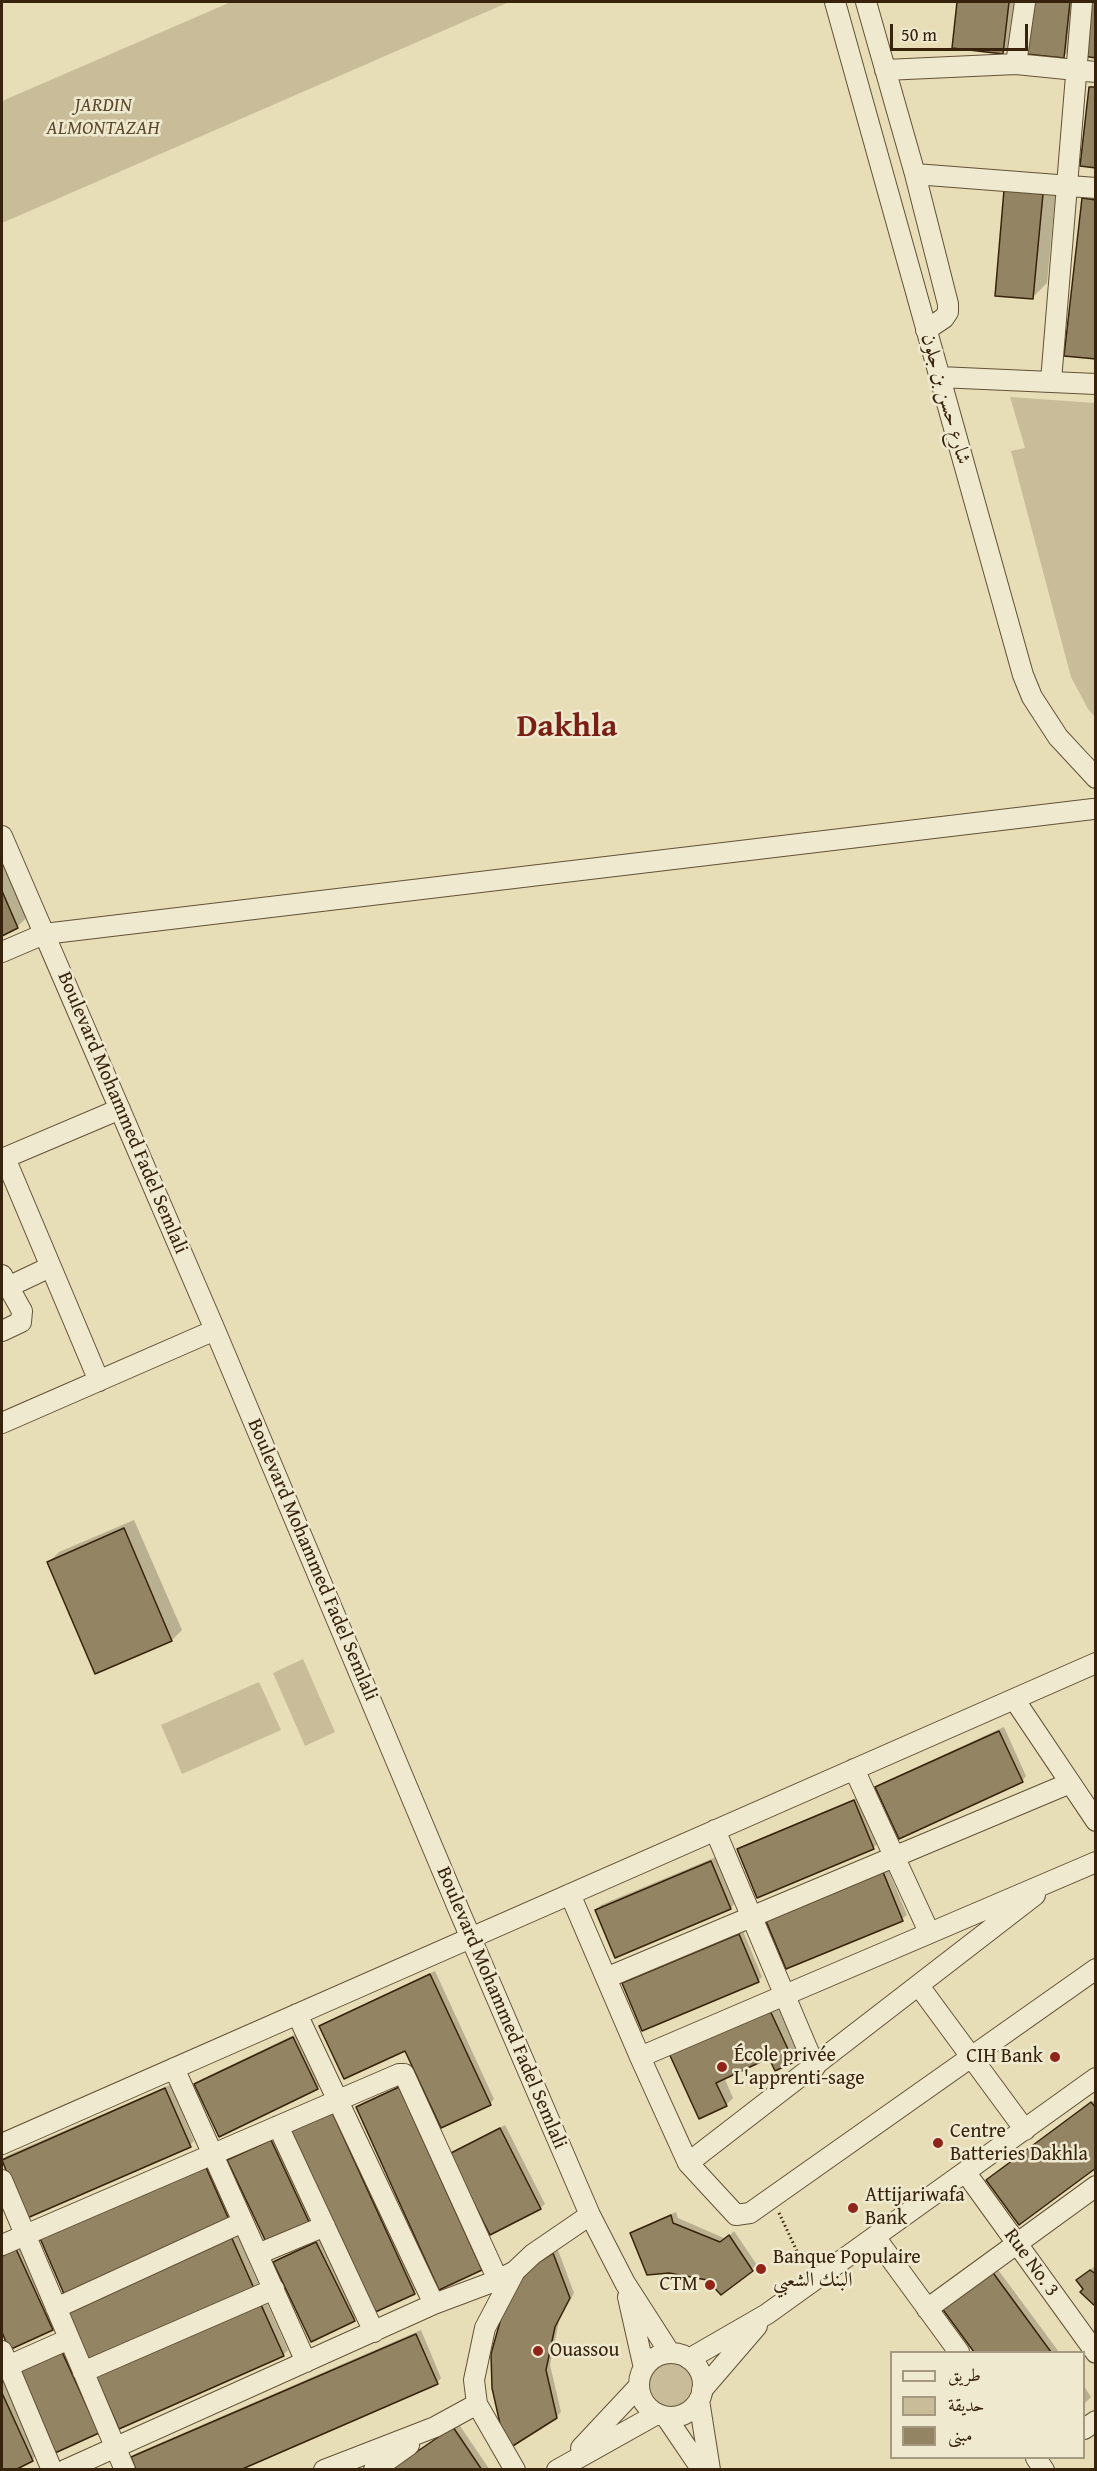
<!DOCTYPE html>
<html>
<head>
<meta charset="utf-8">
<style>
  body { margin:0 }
  #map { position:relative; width:1097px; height:2471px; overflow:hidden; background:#e7ddb6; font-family:"Gentium Book Plus",Amiri,serif }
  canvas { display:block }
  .frame { position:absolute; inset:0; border:3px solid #37230b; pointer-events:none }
  .legend { position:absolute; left:890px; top:2351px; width:195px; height:108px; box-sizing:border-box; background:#efe9d0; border:2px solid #a59a81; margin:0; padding:8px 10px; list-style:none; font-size:18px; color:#37230b }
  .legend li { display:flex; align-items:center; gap:12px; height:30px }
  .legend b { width:30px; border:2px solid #a59a81 }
  .scale { position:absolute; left:890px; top:24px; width:138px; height:27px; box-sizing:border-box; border:3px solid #37230b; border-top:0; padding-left:8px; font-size:18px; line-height:21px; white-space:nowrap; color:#37230b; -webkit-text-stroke:4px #efe9d0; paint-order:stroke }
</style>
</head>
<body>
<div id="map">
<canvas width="1097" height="2471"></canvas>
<div class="frame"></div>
<ul class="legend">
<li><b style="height:8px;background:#efe9d0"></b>طريق</li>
<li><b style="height:16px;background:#c9bd99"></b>حديقة</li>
<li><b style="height:16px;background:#938464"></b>مبنى</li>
</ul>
<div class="scale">50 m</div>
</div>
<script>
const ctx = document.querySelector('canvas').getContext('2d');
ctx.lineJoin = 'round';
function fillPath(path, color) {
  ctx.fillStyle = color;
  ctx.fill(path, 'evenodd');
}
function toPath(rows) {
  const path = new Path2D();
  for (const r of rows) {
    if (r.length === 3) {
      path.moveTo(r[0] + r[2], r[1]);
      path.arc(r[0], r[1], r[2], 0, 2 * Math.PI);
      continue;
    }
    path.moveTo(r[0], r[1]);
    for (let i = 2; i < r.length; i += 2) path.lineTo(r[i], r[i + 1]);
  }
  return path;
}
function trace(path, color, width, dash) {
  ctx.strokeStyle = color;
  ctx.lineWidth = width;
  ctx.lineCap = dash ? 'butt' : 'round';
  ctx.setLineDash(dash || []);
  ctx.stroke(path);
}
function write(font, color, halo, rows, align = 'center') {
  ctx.font = font + ' "Gentium Book Plus",Amiri,serif';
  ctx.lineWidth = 5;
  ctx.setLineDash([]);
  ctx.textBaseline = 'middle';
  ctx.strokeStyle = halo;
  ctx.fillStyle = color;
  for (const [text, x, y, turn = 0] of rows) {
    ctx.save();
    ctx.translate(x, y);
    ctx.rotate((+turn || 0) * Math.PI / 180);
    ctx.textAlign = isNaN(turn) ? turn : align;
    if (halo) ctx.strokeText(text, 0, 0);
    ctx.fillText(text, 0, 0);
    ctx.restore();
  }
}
fillPath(toPath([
  [231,2,509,2,2,223,2,101],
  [1010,397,1095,403,1095,717,1088,709,1071,677,1011,451,1025,448],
  [303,1659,335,1732,305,1746,273,1673],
  [259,1682,281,1730,182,1774,161,1725],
  [670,2386,24]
]), '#c9bd99');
fillPath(toPath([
  [959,2,1021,2,1017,38,1002,53,953,47],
  [1034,2,1083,2,1078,42,1063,57],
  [1057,179,1047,283,1033,297,1006,191],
  [1088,194,1096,195,1096,358,1083,199],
  [2,860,27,917,17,927,2,934],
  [134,1520,182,1630,172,1640,96,1672,49,1562,59,1552],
  [1004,1727,1026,1776,1022,1781,877,1788,882,1783],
  [859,1797,878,1843,873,1848,739,1850,744,1845],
  [716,1857,735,1903,731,1908,616,1956,596,1910,601,1905],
  [888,1869,907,1915,902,1919,768,1921],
  [743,1931,762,1977,758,1981,624,1984,629,1979],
  [435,1971,494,2099,490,2104,406,2049,321,2026,326,2022],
  [774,1996,800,2054,793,2061,769,2056,724,2077,733,2098,726,2105,669,2049],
  [298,2033,322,2084,317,2088,196,2085,200,2080],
  [404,2084,486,2264,481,2268,439,2288,358,2107,362,2103],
  [170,2085,194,2141,190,2145,26,2217,2,2161,6,2156],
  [1096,2099,1096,2166,987,2180,992,2175],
  [337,2108,418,2289,414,2293,290,2132],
  [505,2125,545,2204,540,2208,451,2154,456,2150],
  [278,2133,316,2215,309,2223,229,2160,236,2153],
  [209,2160,234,2216,65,2292],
  [676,2212,678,2218,726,2239,734,2231,757,2265,721,2293,707,2279,632,2234,637,2229],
  [235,2230,260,2287,91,2363],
  [321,2238,358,2315,354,2320,275,2263,280,2258],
  [21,2245,57,2324,52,2328,10,2348,2,2329,2,2254],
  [558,2250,574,2293,559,2321,550,2365,561,2412,556,2417,518,2283,539,2261],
  [1096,2265,1096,2304,1078,2280],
  [996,2267,1059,2352,976,2352,943,2307],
  [263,2294,288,2350,283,2355,119,2427],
  [421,2330,441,2378,437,2383,132,2457,137,2453],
  [67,2349,102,2427,98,2432,20,2373,25,2368],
  [2,2379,36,2455,32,2460,11,2470,2,2470],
  [1084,2386,1091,2397,1084,2404],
  [458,2423,490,2470,390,2470]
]), '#0003');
const building = toPath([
  [957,2,1009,2,1003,54,952,48,957,2],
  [1032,2,1070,2,1064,58,1026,54,1032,2],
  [1089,2,1096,2,1096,58,1083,56,1089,2],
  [1089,87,1096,87,1096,168,1080,166,1089,87],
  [1004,190,1043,194,1033,299,995,296,1004,190],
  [1082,198,1096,200,1096,359,1064,356,1082,198],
  [2,891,18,928,2,936,2,891],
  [124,1528,172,1641,95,1674,47,1562,124,1528],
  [999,1731,1023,1782,899,1839,875,1787,999,1731],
  [854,1800,874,1849,757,1898,737,1849,854,1800],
  [711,1861,731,1909,615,1958,595,1910,711,1861],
  [883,1872,903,1921,786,1969,766,1921,883,1872],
  [739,1934,759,1982,642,2031,622,1983,739,1934],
  [430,1974,491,2105,441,2128,405,2051,344,2079,319,2026,430,1974],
  [766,2002,794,2062,775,2071,769,2058,716,2083,727,2106,699,2119,667,2049,766,2002],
  [293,2037,318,2089,219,2137,194,2084,293,2037],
  [399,2087,482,2270,439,2290,356,2107,399,2087],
  [165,2088,191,2147,25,2219,2,2160,165,2088],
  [1091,2102,1096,2108,1096,2168,1019,2225,986,2180,1091,2102],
  [332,2112,415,2294,371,2314,288,2132,332,2112],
  [500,2128,541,2209,490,2235,449,2154,500,2128],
  [271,2140,310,2224,267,2244,227,2160,271,2140],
  [204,2163,230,2222,64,2294,39,2236,204,2163],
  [671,2215,673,2223,720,2242,729,2235,753,2271,721,2295,707,2280,669,2273,647,2275,630,2233,671,2215],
  [230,2234,256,2293,91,2365,65,2306,230,2234],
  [316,2242,355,2321,311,2342,273,2262,316,2242],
  [16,2249,53,2330,9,2350,2,2332,2,2256,16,2249],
  [553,2253,570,2298,555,2327,546,2370,557,2418,508,2449,501,2428,492,2388,491,2354,503,2311,517,2283,533,2266,553,2253],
  [991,2270,1051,2352,974,2352,941,2307,991,2270],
  [1090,2270,1096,2274,1096,2307,1080,2292,1083,2289,1076,2280,1090,2270],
  [258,2298,284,2356,119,2429,93,2370,258,2298],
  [416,2334,438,2384,240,2470,136,2470,131,2457,416,2334],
  [62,2352,99,2433,55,2453,19,2372,62,2352],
  [2,2393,33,2461,15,2470,2,2470,2,2393],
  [453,2427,482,2470,390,2470,453,2427]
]);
fillPath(building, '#938464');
trace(building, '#37230b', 1.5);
const minor = toPath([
  [835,2,1023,675,1032,697,1058,737,1096,778],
  [866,2,915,174,948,304,948,312,944,318,926,330],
  [1016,64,1025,2],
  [885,70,1016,64,1096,72],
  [915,174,1096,188],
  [939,377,1096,384],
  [1051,381,1082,2],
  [2,836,215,1330,461,1915,590,2215,625,2283,670,2353],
  [2,952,44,934,1093,809],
  [5,1158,99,1381],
  [2,1159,120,1109],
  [2,1275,22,1311,21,1322,2,1331],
  [8,1287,50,1267],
  [2,1423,215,1330],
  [1014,1699,1096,1821],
  [854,1769,929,1932],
  [715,1830,815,2067],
  [570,1894,640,2057,688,2163,736,2215,750,2213,1096,1969],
  [606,1978,1070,1783],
  [919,1986,1025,2130],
  [297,2014,434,2304],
  [640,2057,1096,1862],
  [174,2068,306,2362],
  [278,2126,374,2332],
  [2,2144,1096,1663],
  [688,2163,1035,1895],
  [966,2173,1096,2353],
  [2,2180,125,2470],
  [875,2237,959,2352],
  [2,2245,399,2074,404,2074,498,2280],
  [258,2254,325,2226],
  [515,2271,485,2328,474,2380,477,2404,515,2470],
  [628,2297,644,2368],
  [56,2308,243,2222],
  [927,2309,1096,2186],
  [2,2351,52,2470],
  [671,2385,32],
  [689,2359,767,2314,1096,2078],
  [8,2366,69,2339],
  [83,2372,274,2289],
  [702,2390,757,2326],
  [699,2400,710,2470],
  [666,2417,702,2470],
  [1084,2429,1096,2421],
  [581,2448,639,2386],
  [1036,2458,1044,2470],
  [65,2470,434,2304,498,2280,515,2271,533,2254,590,2215],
  [324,2470,435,2427,477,2404],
  [374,2470,409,2445],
  [557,2470,657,2414]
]);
trace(minor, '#635236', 22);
trace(toPath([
  [779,2213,803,2264]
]), '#37230b', 3, [1.5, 3]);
trace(minor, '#efe9d0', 20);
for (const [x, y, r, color] of [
  [1055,2057,6,"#8f2418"],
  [722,2067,6,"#8f2418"],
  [938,2143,6,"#8f2418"],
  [853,2208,6,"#8f2418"],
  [761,2269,6,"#8f2418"],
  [710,2285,6,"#8f2418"],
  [538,2351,6,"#8f2418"]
]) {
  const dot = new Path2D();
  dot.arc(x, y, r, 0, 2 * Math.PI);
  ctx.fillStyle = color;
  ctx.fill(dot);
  trace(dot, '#efe9d0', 2);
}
write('italic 20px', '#5c4a2e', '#efe9d0', [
  ["JARDIN",103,106],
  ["ALMONTAZAH",103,129]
]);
write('20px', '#37230b', '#efe9d0', [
  ["شارع حسن بن جلون",945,399,74],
  ["Boulevard Mohammed Fadel Semlali",122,1113,67],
  ["Boulevard Mohammed Fadel Semlali",312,1560,67],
  ["Boulevard Mohammed Fadel Semlali",501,2008,67],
  ["Rue No. 3",1031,2263,54]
]);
write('20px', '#37230b', '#efe9d0', [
  ["École privée",734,2056],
  ["L'apprenti-sage",734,2079],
  ["CIH Bank",1043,2057,"right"],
  ["Centre",950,2132],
  ["Batteries Dakhla",950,2155],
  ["Attijariwafa",865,2196],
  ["Bank",865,2219],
  ["Banque Populaire",773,2258],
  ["البنك الشعبي",773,2281],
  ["CTM",698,2285,"right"],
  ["Ouassou",550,2351]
], 'left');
write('bold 32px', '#7a1f14', '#efe9d0', [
  ["Dakhla",567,728]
]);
</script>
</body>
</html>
